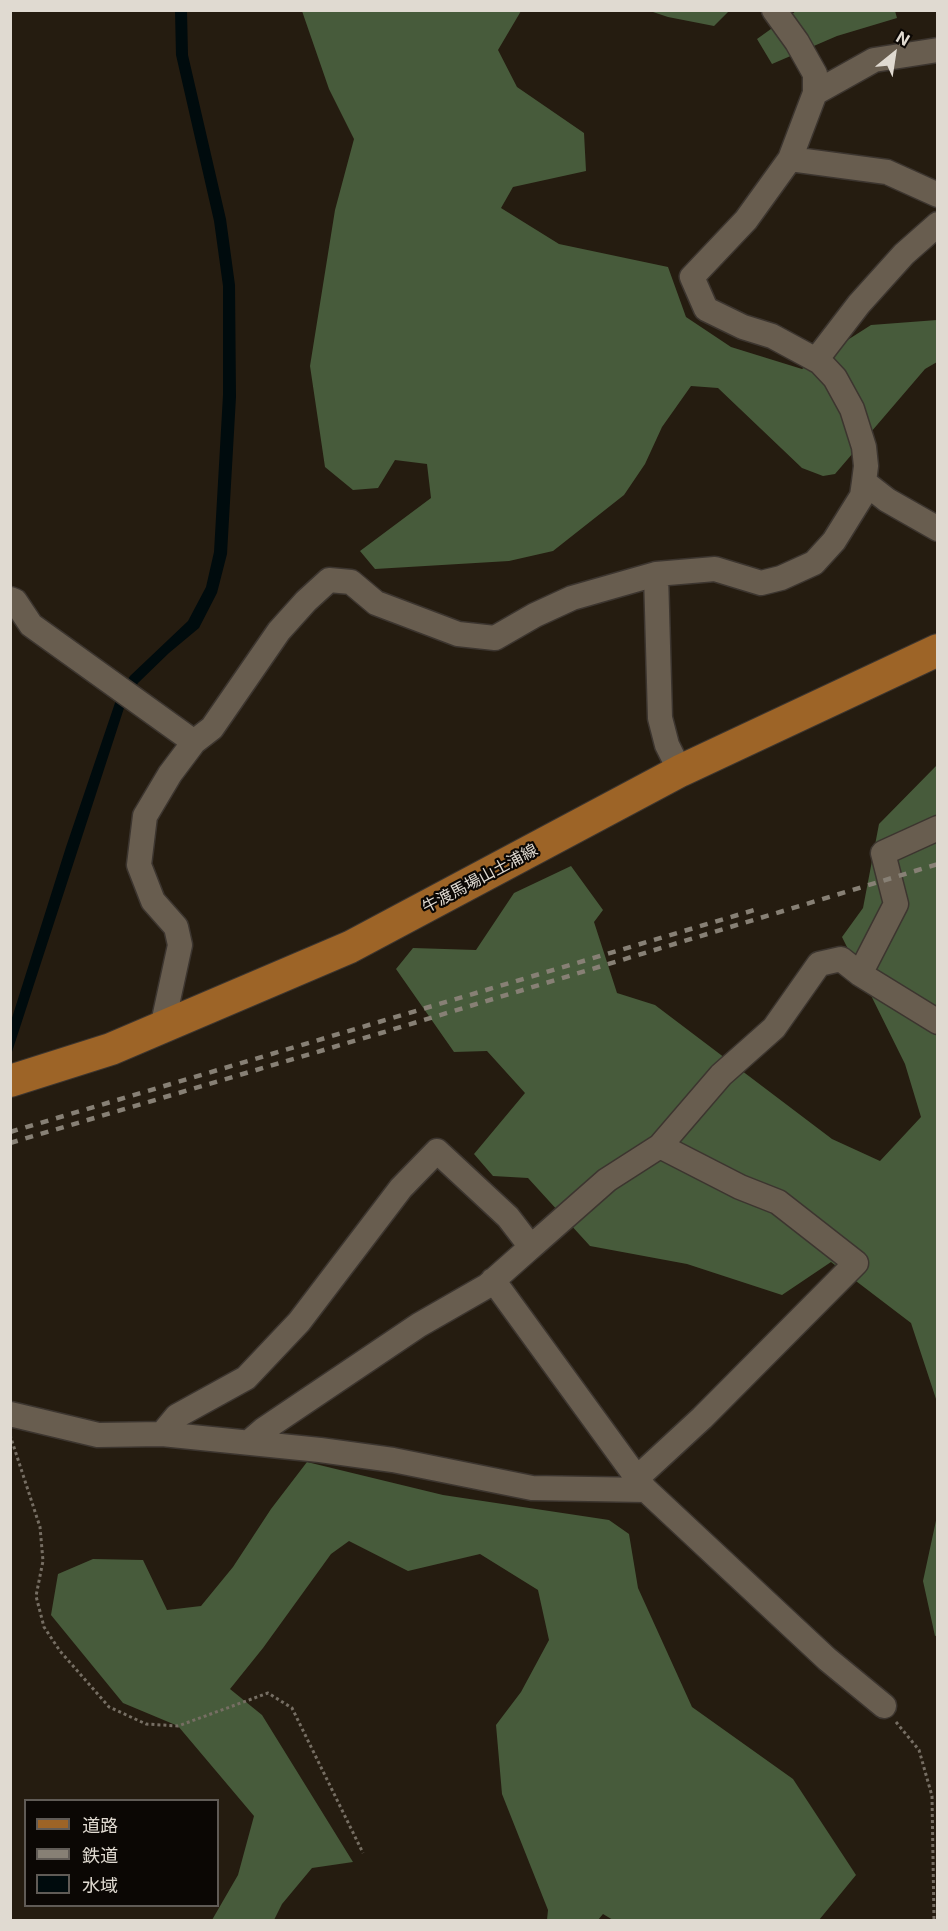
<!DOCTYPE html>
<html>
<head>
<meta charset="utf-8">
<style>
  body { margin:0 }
  #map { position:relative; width:948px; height:1931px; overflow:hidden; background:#251c10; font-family:Inter,"Noto Sans JP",sans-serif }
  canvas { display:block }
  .frame { position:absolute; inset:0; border:12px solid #e0dad1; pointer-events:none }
  .legend { position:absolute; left:24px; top:1799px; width:195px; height:108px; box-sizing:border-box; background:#0b0704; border:2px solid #605b56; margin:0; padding:8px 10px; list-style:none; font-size:18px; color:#e0dad1 }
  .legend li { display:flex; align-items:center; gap:12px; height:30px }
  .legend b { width:30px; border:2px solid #605b56 }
  .north { position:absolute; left:864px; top:24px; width:60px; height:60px; -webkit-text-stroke:4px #0b0704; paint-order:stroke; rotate:30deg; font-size:16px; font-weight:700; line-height:24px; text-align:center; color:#e0dad1 }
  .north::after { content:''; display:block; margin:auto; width:21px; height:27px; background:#e0dad1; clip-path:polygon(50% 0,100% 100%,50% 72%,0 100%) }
</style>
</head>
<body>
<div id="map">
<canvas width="948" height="1931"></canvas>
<div class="frame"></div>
<ul class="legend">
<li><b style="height:8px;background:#9d6427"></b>道路</li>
<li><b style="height:8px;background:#878075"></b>鉄道</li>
<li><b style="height:16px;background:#000b0d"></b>水域</li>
</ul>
<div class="north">N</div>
</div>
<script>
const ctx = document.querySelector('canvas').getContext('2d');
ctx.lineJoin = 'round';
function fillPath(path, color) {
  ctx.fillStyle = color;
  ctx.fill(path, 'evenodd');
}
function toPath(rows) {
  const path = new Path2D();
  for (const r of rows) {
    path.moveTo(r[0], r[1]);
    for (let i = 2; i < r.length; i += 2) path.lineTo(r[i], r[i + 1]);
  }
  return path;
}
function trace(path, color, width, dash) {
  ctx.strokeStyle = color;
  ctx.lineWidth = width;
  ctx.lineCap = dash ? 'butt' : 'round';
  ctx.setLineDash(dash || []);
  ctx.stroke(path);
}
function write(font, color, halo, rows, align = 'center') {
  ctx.font = font + ' Inter,"Noto Sans JP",sans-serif';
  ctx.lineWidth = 4.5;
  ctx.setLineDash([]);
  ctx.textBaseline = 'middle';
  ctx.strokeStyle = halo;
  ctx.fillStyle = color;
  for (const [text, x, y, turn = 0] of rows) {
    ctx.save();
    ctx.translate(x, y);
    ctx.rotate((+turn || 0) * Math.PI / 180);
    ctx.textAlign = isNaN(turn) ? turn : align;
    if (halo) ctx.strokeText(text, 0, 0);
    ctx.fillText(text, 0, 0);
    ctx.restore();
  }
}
fillPath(toPath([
  [302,11,521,11,498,50,517,87,584,133,586,171,513,187,501,208,559,244,668,267,686,317,731,347,802,369,871,325,937,320,937,362,925,369,835,474,823,476,802,468,718,388,691,386,662,427,645,464,624,495,553,551,509,561,375,569,360,551,431,498,427,464,395,460,378,488,353,490,325,467,310,366,335,210,354,139,329,89],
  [650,11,729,11,714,26,668,17],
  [796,11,895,11,897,18,837,36,772,64,757,39],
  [937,765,937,1402,911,1323,831,1262,782,1295,687,1264,590,1246,528,1178,493,1176,474,1154,525,1093,487,1051,454,1052,396,969,413,948,476,950,514,893,571,866,603,910,594,922,617,993,655,1005,832,1139,880,1161,921,1117,905,1064,842,937,863,908,879,824],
  [307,1462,443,1495,609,1520,629,1534,638,1588,692,1707,793,1779,856,1875,819,1920,613,1920,603,1914,598,1920,547,1920,548,1910,502,1794,496,1725,521,1692,549,1640,538,1590,480,1554,408,1571,349,1541,331,1554,263,1648,230,1689,262,1715,353,1862,312,1868,282,1904,274,1920,212,1920,238,1875,254,1816,178,1726,123,1703,51,1615,58,1574,93,1559,143,1560,167,1610,201,1606,233,1567,271,1509],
  [937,1516,938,1635,935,1636,923,1581]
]), '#475b3b');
fillPath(toPath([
  [175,11,187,11,188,55,226,219,235,285,236,397,227,554,217,593,199,628,169,653,138,683,125,705,11,1055,11,1021,66,847,117,697,130,676,188,621,206,587,214,552,223,395,223,286,214,221,176,55]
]), '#000b0d');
const minor = toPath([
  [774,10,797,42,815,74,815,93],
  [790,159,887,172,938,195],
  [816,360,859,304,904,254,938,224],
  [864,482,887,500,938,529],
  [656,574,660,718,667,745,680,771],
  [10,599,15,601,31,625,194,742],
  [860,974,896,904,883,853,938,828],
  [162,1028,180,945,176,927,153,901,139,865,145,816,170,774,194,742,212,728,279,631,306,601,329,580,351,582,376,603,458,634,495,638,535,615,572,598,656,574,715,569,761,583,781,578,814,563,834,541,862,496,864,482,866,466,864,447,852,409,835,378,820,362,772,336,743,327,706,309,692,277,746,220,790,159,815,93,874,60,938,50],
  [531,1247,607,1180,660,1146,721,1075,774,1028,819,964,841,959,860,974,938,1022],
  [493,1280,645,1489],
  [10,1414,98,1435,162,1434,320,1450,393,1460,532,1488,646,1490,827,1659,884,1706],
  [162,1434,177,1416,246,1378,299,1322,401,1188,437,1151,508,1217,531,1247,487,1286,419,1325,263,1430,249,1442],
  [637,1478,702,1418,856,1263,778,1202,740,1187,660,1146]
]);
const major = toPath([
  [10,1081,111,1049,350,947,680,771,938,650]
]);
trace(minor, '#3c352f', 27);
trace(major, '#3c352f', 34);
trace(toPath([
  [10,1435,40,1527,43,1561,36,1596,44,1627,60,1651,109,1707,146,1724,178,1726,268,1693,292,1708,363,1853],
  [896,1722,919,1750,932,1796,934,1920]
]), '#766e63', 3, [3, 3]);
trace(minor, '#685d4f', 24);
trace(major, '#9d6427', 32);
trace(toPath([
  [10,1132,761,908],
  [10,1143,381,1033,938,864]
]), '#878075', 4.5, [8, 8]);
write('16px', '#e0dad1', '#0b0704', [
  ["牛渡馬場山土浦線",480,879,-28]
]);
</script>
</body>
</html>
